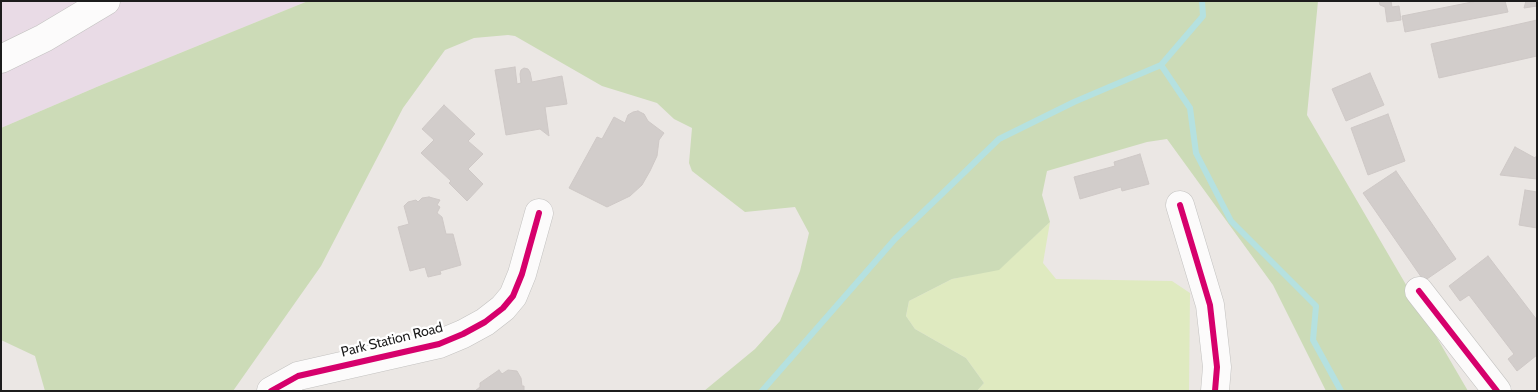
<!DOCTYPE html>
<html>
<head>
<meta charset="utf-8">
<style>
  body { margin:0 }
  #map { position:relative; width:1538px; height:392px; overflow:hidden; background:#ebe7e4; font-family:Cabin,sans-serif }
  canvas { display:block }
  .frame { position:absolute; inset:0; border:2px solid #1c1c1c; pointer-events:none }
</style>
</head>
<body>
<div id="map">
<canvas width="1538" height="392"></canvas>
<div class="frame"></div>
</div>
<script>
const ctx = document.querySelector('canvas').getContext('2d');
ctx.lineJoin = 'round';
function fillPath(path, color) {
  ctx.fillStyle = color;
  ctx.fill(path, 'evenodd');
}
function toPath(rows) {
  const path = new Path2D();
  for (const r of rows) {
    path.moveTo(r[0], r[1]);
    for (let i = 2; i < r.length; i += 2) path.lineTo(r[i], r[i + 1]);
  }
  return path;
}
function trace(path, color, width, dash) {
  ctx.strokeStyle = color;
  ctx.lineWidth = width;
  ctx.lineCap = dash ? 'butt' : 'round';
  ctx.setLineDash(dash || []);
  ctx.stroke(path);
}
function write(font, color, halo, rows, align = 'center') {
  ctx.font = font + ' Cabin,sans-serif';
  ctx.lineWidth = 4.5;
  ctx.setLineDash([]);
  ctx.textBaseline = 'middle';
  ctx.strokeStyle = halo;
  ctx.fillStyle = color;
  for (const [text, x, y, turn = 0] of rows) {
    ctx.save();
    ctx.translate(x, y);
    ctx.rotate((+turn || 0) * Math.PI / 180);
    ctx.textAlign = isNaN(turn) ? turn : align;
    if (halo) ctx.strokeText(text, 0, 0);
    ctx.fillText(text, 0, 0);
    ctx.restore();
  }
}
fillPath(toPath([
  [1,1,308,1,99,86,1,128]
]), '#e9dbe6');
fillPath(toPath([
  [1050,222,1043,263,1056,279,1172,281,1190,293,1189,391,977,391,984,383,966,358,915,329,906,316,909,301,952,279,999,269]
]), '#dfeac0');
fillPath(toPath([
  [308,1,1318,1,1307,115,1468,391,1326,391,1273,285,1167,139,1147,142,1047,171,1042,195,1050,222,999,270,952,279,909,301,906,316,915,329,966,358,984,383,977,391,704,391,755,349,780,321,800,271,809,233,795,207,745,212,692,171,689,163,692,128,674,119,657,103,602,86,515,36,508,35,474,38,445,50,403,108,321,266,233,391,45,391,35,356,1,340,1,128,99,86]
]), '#ccdbb7');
trace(toPath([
  [1161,65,1190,108,1196,153,1231,221,1316,306,1313,340,1341,391],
  [762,391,895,239,999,139,1074,102,1161,65,1203,16,1202,1]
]), '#b5e1e0', 6);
const building = toPath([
  [1379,1,1391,1,1392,7,1399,6,1401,20,1387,22,1385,7,1380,5,1379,1],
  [1477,1,1505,1,1508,12,1405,32,1402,16,1477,1],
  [1526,1,1537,1,1537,6,1524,8,1526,1],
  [1537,20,1537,56,1439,78,1431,44,1537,20],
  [515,67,517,84,521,83,520,74,521,70,524,68,528,69,530,72,532,82,562,76,567,104,545,107,549,136,540,129,506,135,495,70,515,67],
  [1370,73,1384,105,1346,121,1332,89,1370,73],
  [444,105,475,134,468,141,483,154,468,169,483,184,467,201,449,183,451,181,421,153,434,140,422,129,444,105],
  [638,111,644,114,648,121,664,133,659,140,657,156,650,171,642,185,630,196,607,207,569,188,597,137,602,139,614,117,625,123,628,115,633,112,638,111],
  [1388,114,1405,161,1368,175,1351,128,1388,114],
  [1515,147,1535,158,1537,155,1537,179,1500,175,1515,147],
  [1140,154,1149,184,1122,191,1121,187,1080,199,1074,177,1115,166,1114,162,1140,154],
  [1396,171,1456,259,1424,281,1363,193,1396,171],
  [1525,190,1537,192,1537,228,1519,225,1525,190],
  [429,197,440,200,437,205,440,207,437,213,442,217,446,234,453,234,461,265,440,271,441,274,428,277,425,267,410,271,398,227,409,224,404,206,408,202,416,200,418,202,422,198,429,197],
  [1488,256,1537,320,1537,355,1517,371,1508,359,1514,354,1469,295,1460,301,1449,286,1488,256],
  [499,370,502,374,508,370,517,371,521,378,522,386,524,386,524,391,475,391,480,387,480,383,499,370]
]);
fillPath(building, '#d2cdcb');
trace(building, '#cec8c6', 1);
const minor = toPath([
  [1,59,44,38,106,1],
  [1180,205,1210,305,1217,367,1215,391],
  [1419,291,1497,391],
  [271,391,298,376,439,344,463,334,485,322,503,308,513,296,522,274,539,213]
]);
trace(minor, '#c3c2c0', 29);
trace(minor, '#fcfbfb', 28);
trace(toPath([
  [1180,205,1210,305,1217,367,1215,391],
  [1419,291,1497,391],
  [271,391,298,376,439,344,463,334,485,322,503,308,513,296,522,274,539,213]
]), '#d6006c', 6);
write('14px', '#1c1c1c', '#fff', [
  ["Park Station Road",392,340,-14]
]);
</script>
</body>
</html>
